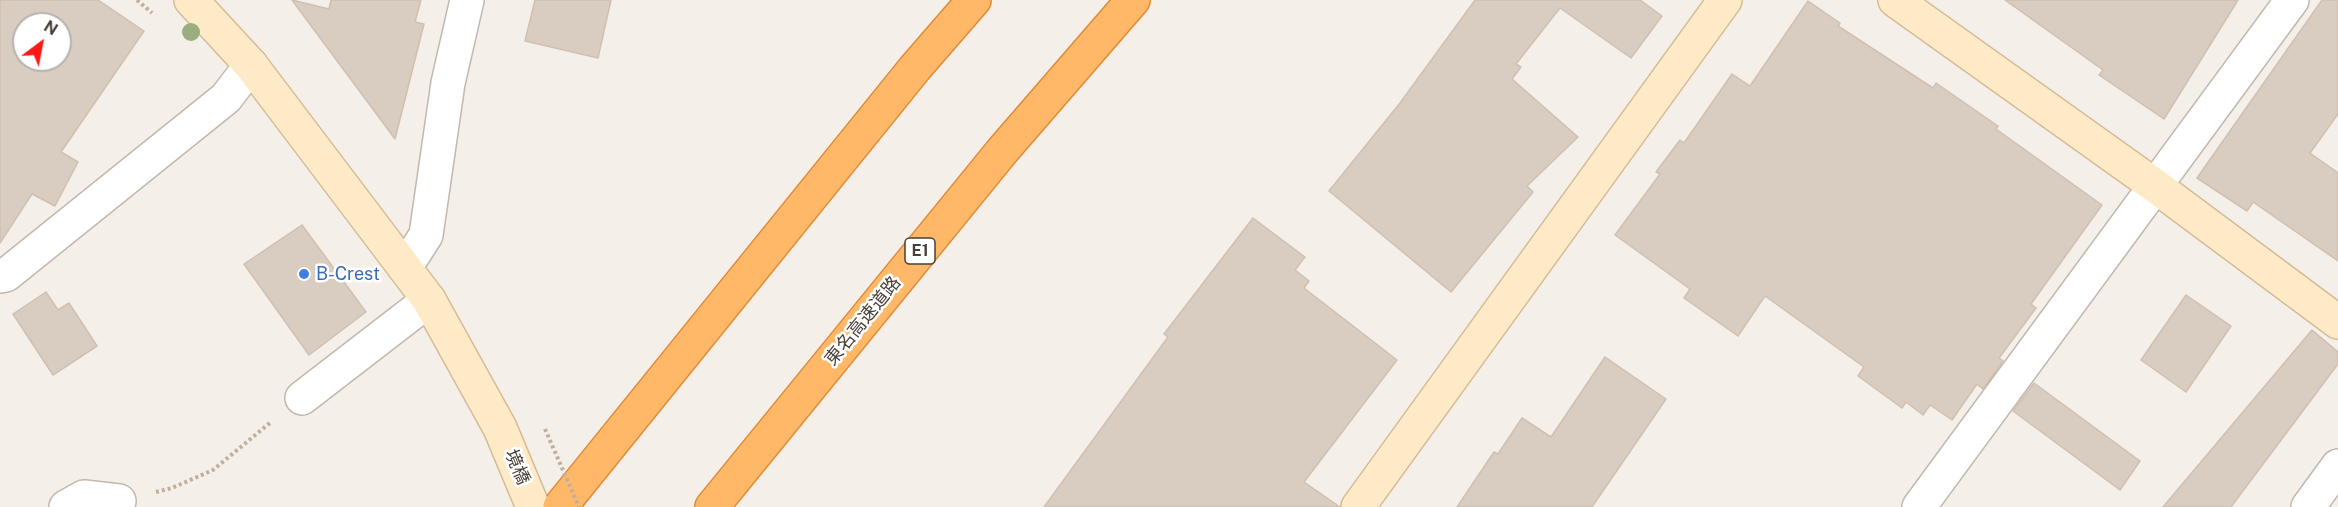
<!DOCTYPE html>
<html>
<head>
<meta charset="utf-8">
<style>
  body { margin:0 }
  #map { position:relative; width:2338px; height:507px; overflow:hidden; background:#f4efe8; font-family:"Public Sans",sans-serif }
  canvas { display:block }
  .north { position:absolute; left:12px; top:12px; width:60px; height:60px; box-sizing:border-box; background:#fff; border:2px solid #b6b2af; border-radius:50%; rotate:32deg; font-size:16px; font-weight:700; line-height:24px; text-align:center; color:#483f36 }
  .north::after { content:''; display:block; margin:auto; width:21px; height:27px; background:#fd1916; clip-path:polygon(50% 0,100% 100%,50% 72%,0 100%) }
</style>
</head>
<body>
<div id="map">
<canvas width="2338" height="507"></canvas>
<div class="north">N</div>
</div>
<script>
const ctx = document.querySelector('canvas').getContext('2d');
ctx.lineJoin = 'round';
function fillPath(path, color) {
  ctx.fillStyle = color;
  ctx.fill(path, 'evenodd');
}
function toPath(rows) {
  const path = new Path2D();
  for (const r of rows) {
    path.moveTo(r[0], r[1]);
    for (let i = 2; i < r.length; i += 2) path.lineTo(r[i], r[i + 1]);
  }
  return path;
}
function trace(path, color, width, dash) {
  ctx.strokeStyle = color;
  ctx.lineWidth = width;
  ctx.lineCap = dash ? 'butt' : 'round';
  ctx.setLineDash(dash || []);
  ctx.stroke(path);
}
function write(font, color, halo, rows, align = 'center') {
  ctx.font = font + ' "Public Sans","Noto Sans JP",sans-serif';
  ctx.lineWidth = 5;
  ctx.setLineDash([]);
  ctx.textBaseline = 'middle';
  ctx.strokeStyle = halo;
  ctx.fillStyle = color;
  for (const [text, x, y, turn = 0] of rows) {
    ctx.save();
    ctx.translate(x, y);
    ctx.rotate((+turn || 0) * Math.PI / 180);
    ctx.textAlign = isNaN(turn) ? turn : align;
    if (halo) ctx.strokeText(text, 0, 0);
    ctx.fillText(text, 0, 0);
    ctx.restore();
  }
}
const building = toPath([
  [0,0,98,0,144,31,61,152,78,162,55,206,32,194,0,243,0,0],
  [24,24,60,24,60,60,24,60,24,24],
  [292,0,329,9,331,0,421,0,415,22,424,24,395,139,292,0],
  [535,0,611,0,598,58,525,41,535,0],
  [1475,0,1640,0,1662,16,1631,58,1560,8,1516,64,1521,67,1512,79,1578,137,1527,186,1533,192,1451,292,1329,191,1400,103,1475,0],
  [2005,0,2238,0,2164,119,2099,75,2103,70,2005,0],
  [2322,0,2338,0,2338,114,2310,153,2338,173,2338,261,2253,202,2247,211,2197,178,2322,0],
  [1808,1,1840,23,1838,26,1933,88,1936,83,1998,126,1996,129,2102,205,2031,304,2036,308,1999,358,2003,361,1983,389,1977,384,1952,420,1930,405,1923,415,1906,402,1902,408,1858,376,1864,367,1765,296,1738,336,1684,298,1690,289,1615,235,1660,174,1656,172,1680,140,1684,143,1732,74,1750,86,1808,1],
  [1253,218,1305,257,1295,270,1309,281,1304,288,1397,360,1304,482,1340,507,1044,507,1168,337,1164,334,1253,218],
  [302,225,366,312,309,355,244,264,302,225],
  [46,292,58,310,69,303,97,346,53,375,13,314,46,292],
  [2186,295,2231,326,2186,392,2141,360,2186,295],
  [2312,330,2338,352,2338,364,2231,507,2163,507,2312,330],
  [1605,357,1666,399,1592,507,1457,507,1494,452,1498,454,1522,418,1551,437,1605,357],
  [2034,383,2140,461,2120,490,2013,411,2034,383]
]);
fillPath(building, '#d9ccc0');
trace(building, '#d1c0b0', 1.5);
const street = toPath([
  [405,268,426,235,448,83,467,0],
  [0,276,6,275,226,98,251,65],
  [302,398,429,300],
  [66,507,84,497,119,501],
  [1919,507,2292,0],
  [2308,507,2338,466]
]);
const secondary = toPath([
  [191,0,251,65,429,300,500,428,533,507],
  [1895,0,2154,185,2338,322],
  [1358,507,1725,0]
]);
const highway = toPath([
  [560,507,915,68,974,0],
  [712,507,1003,150,1133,0]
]);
trace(street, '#c3b8ad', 36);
trace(secondary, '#d5bc97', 36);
trace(highway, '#e08a36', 36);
trace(toPath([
  [137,0,152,13],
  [156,492,172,488,213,470,271,422]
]), '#c2af9b', 4, [3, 3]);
trace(street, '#fff', 33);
trace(secondary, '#ffeac7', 33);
trace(highway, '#ffb868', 33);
trace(toPath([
  [545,429,579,507]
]), '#c2af9b', 4, [3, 3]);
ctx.fillStyle = '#9baf7e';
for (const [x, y] of [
  [191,32]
]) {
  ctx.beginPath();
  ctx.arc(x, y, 9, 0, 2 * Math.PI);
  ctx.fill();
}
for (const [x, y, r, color] of [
  [304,274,6,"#3f7fe0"]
]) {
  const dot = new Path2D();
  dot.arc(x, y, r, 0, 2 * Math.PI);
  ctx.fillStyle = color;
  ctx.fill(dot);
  trace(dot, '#fff', 2);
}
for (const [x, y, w] of [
  [920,251,30]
]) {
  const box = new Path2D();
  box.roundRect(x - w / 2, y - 13, w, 26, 4.5);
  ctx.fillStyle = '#fff';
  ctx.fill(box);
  trace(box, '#483f36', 1.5);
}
write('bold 16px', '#483f36', null, [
  ["E1",920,251]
]);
write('18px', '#366cbe', '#fff', [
  ["B-Crest",316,274]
], 'left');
write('18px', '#483f36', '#fff', [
  ["東名高速道路",863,321,-51],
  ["境橋",517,467,67]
]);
</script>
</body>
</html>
